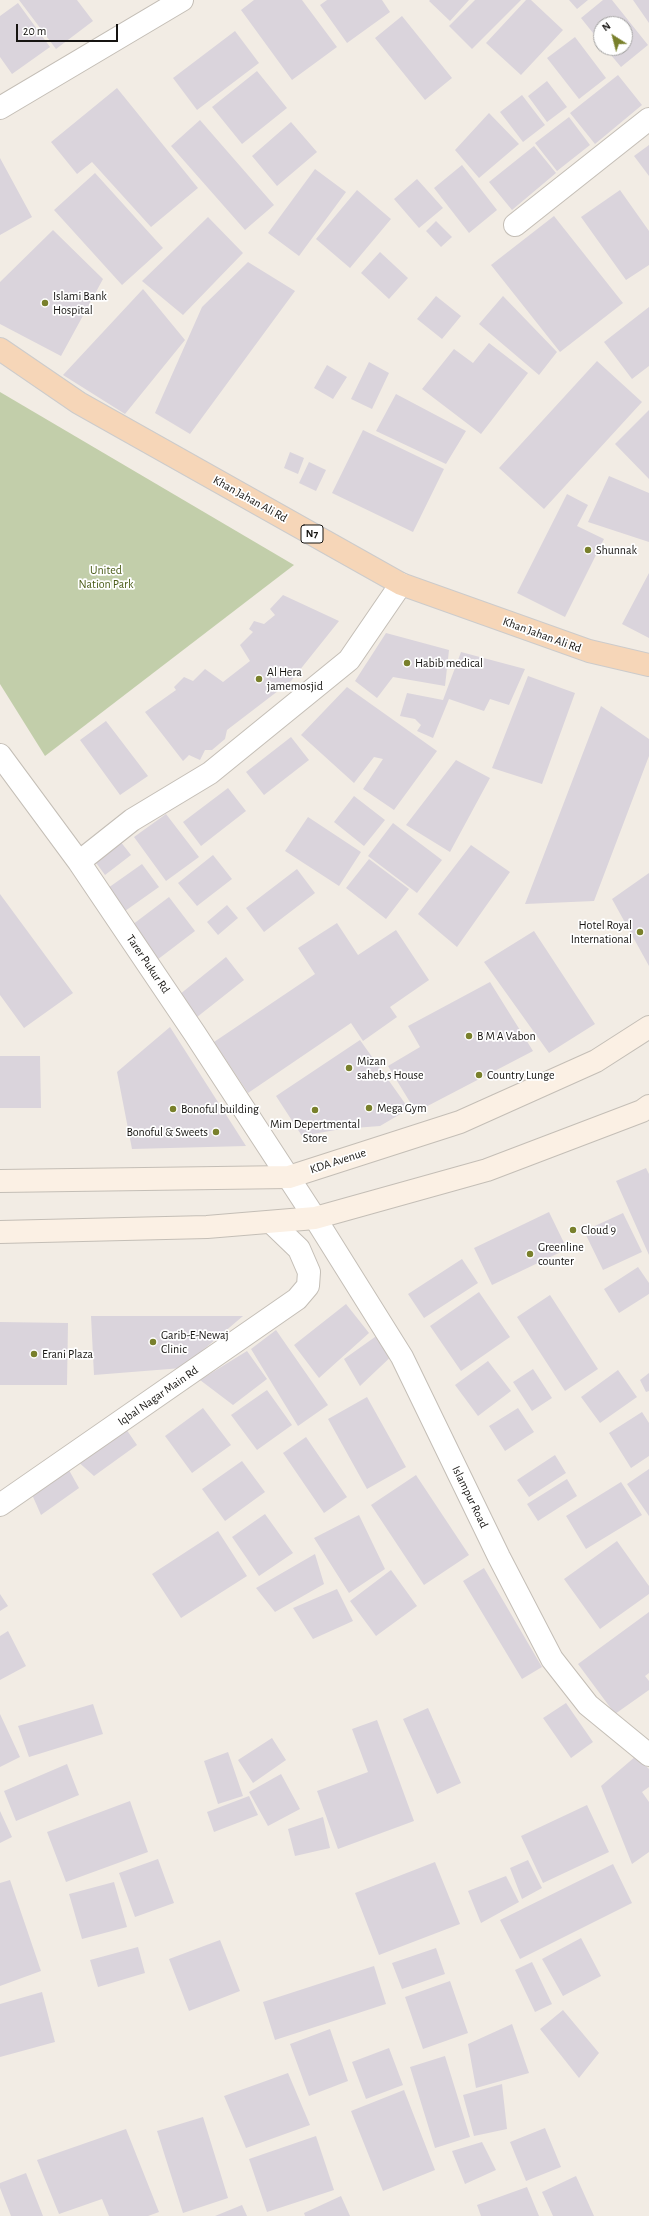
<!DOCTYPE html>
<html>
<head>
<meta charset="utf-8">
<style>
  body { margin:0 }
  #map { position:relative; width:649px; height:2216px; overflow:hidden; background:#f2ece4; font-family:"Alegreya Sans",sans-serif }
  canvas { display:block }
  .north { position:absolute; left:593px; top:16px; width:40px; height:40px; box-sizing:border-box; background:#fff; border:1px solid #a2a1a0; border-radius:50%; rotate:324deg; font-size:11px; font-weight:700; line-height:16px; text-align:center; color:#161411 }
  .north::after { content:''; display:block; margin:auto; width:14px; height:18px; background:#79802c; clip-path:polygon(50% 0,100% 100%,50% 72%,0 100%) }
  .scale { position:absolute; left:16px; top:24px; width:102px; height:18px; box-sizing:border-box; border:2px solid #161411; border-top:0; padding-left:5px; font-size:12px; line-height:14px; white-space:nowrap; color:#161411; -webkit-text-stroke:3px #fff; paint-order:stroke }
</style>
</head>
<body>
<div id="map">
<canvas width="649" height="2216"></canvas>
<div class="north">N</div>
<div class="scale">20 m</div>
</div>
<script>
const ctx = document.querySelector('canvas').getContext('2d');
ctx.lineJoin = 'round';
function fillPath(path, color) {
  ctx.fillStyle = color;
  ctx.fill(path, 'evenodd');
}
function toPath(rows) {
  const path = new Path2D();
  for (const r of rows) {
    path.moveTo(r[0], r[1]);
    for (let i = 2; i < r.length; i += 2) path.lineTo(r[i], r[i + 1]);
  }
  return path;
}
function trace(path, color, width, dash) {
  ctx.strokeStyle = color;
  ctx.lineWidth = width;
  ctx.lineCap = dash ? 'butt' : 'round';
  ctx.setLineDash(dash || []);
  ctx.stroke(path);
}
function write(font, color, halo, rows, align = 'center') {
  ctx.font = font + ' "Alegreya Sans",sans-serif';
  ctx.lineWidth = 3.5;
  ctx.setLineDash([]);
  ctx.textBaseline = 'middle';
  ctx.strokeStyle = halo;
  ctx.fillStyle = color;
  for (const [text, x, y, turn = 0] of rows) {
    ctx.save();
    ctx.translate(x, y);
    ctx.rotate((+turn || 0) * Math.PI / 180);
    ctx.textAlign = isNaN(turn) ? turn : align;
    if (halo) ctx.strokeText(text, 0, 0);
    ctx.fillText(text, 0, 0);
    ctx.restore();
  }
}
fillPath(toPath([
  [0,392,294,565,45,756,0,684]
]), '#c2ceaa');
fillPath(toPath([
  [19,0,77,0,93,21,56,49],
  [254,0,302,0,337,47,292,80,241,10],
  [327,0,382,0,390,12,347,43,320,5],
  [430,0,469,0,450,21,429,1],
  [475,0,521,0,472,49,449,26],
  [526,0,531,0,563,30,521,75,486,43],
  [569,0,588,0,577,9],
  [603,0,612,0,648,45,621,67,605,48,625,48,625,24,601,24,601,43,581,18],
  [633,0,649,0,649,23],
  [18,3,50,47,12,74,0,57,0,16],
  [402,16,452,78,425,100,375,38],
  [235,31,259,63,197,110,173,78],
  [575,37,606,78,579,99,547,58],
  [257,71,287,108,242,144,212,107],
  [618,75,642,105,595,144,570,113],
  [547,81,567,107,547,122,528,96],
  [117,88,198,188,151,227,92,162,77,174,51,142],
  [522,95,545,125,523,142,500,112],
  [489,113,519,144,479,178,455,150],
  [569,117,590,145,557,171,535,143],
  [200,120,274,205,245,230,171,146],
  [291,122,317,152,277,186,252,156],
  [649,145,649,176,634,156],
  [534,146,556,173,512,210,489,182],
  [0,158,32,217,0,235],
  [462,165,497,210,469,233,434,188],
  [315,169,346,192,299,256,268,233],
  [95,173,163,248,122,285,54,210],
  [417,179,443,208,419,228,394,199],
  [357,190,391,219,350,268,316,239],
  [620,190,649,231,649,265,626,280,581,217],
  [554,216,623,303,560,352,491,265],
  [208,217,243,253,183,315,142,281],
  [436,221,452,237,441,247,426,231],
  [53,230,103,279,61,356,0,324,0,282],
  [380,252,408,278,389,299,361,273],
  [248,262,295,291,190,434,155,413,202,307],
  [143,289,185,340,125,414,63,375],
  [436,296,461,316,442,339,417,319],
  [503,296,557,352,539,375,479,324],
  [649,307,649,366,632,379,604,342],
  [489,343,528,373,481,434,422,389,454,349,473,363],
  [597,361,642,402,544,509,499,468],
  [369,362,389,373,372,409,351,399],
  [327,365,347,377,333,399,314,388],
  [396,394,466,431,446,464,376,431],
  [649,410,649,479,615,444],
  [363,430,444,469,413,532,332,493],
  [290,452,304,458,298,474,284,468],
  [309,462,326,470,316,491,299,483],
  [609,476,649,493,649,542,588,522],
  [567,494,588,505,577,526,604,539,565,617,517,593],
  [649,573,649,638,622,624],
  [283,595,339,621,291,681,227,730,225,739,212,750,205,750,200,760,189,755,183,761,145,712,176,690,174,687,184,677,193,681,205,669,223,682,250,661,240,645,253,632,249,629,254,621,264,624,275,615,270,609],
  [386,633,449,650,445,686,393,677,377,698,355,681],
  [461,652,525,669,509,705,490,699,484,711,449,699,433,738,417,731,421,725,415,719,400,716,407,693,443,700],
  [528,676,575,693,542,784,492,768],
  [347,687,437,751,394,810,363,789,383,759,374,757,354,783,301,735],
  [601,706,649,739,649,756,594,901,525,904],
  [106,721,148,776,120,795,80,740],
  [291,737,309,760,264,795,246,772],
  [456,760,490,778,450,852,406,825],
  [228,788,246,811,201,846,183,822],
  [354,796,385,820,364,846,334,822],
  [166,814,199,857,166,881,134,837],
  [308,817,361,852,339,886,285,851],
  [393,823,442,860,417,893,368,856],
  [120,841,131,855,105,875,94,860],
  [471,845,510,872,457,947,418,914],
  [213,855,232,879,197,906,178,883],
  [369,859,409,889,386,919,346,888],
  [142,864,159,887,125,911,108,888],
  [297,869,315,893,264,932,246,908],
  [649,873,649,966,612,899],
  [0,894,73,993,24,1028,0,995],
  [169,897,195,931,157,960,132,925],
  [227,905,238,918,218,935,207,922],
  [337,923,358,955,396,930,429,980,390,1007,397,1017,363,1041,351,1023,248,1093,214,1042,315,974,298,948],
  [534,931,595,1024,549,1053,484,962],
  [226,957,244,980,192,1021,174,999],
  [490,982,533,1051,416,1112,388,1066,420,1047,408,1026],
  [170,1027,246,1146,132,1149,117,1072],
  [360,1040,409,1109,380,1126,341,1129,302,1136,276,1096],
  [0,1056,40,1056,41,1108,0,1108],
  [646,1168,649,1174,649,1255,616,1181],
  [549,1212,567,1249,492,1285,474,1248],
  [623,1213,642,1252,603,1270,584,1231],
  [462,1259,478,1283,424,1318,408,1294],
  [638,1267,649,1283,649,1294,619,1313,604,1289],
  [479,1292,510,1337,461,1371,430,1326],
  [550,1295,598,1369,565,1391,517,1317],
  [346,1304,369,1333,319,1378,294,1345],
  [91,1316,243,1316,182,1368,94,1375],
  [0,1322,68,1323,67,1385,0,1385],
  [276,1330,328,1405,298,1426,251,1349],
  [382,1332,397,1351,360,1386,344,1359],
  [247,1351,267,1379,233,1405,200,1380],
  [488,1361,511,1391,478,1416,455,1385],
  [533,1369,552,1398,532,1411,513,1382],
  [618,1370,637,1397,600,1423,581,1397],
  [649,1373,649,1391,646,1392,640,1380],
  [267,1390,292,1425,257,1450,231,1415],
  [367,1397,406,1467,367,1489,328,1419],
  [203,1408,231,1445,192,1473,165,1436],
  [518,1408,534,1432,505,1451,489,1426],
  [642,1412,649,1423,649,1456,631,1468,609,1433],
  [124,1426,137,1445,94,1476,75,1459],
  [306,1437,347,1497,324,1513,283,1453],
  [555,1455,566,1473,529,1497,517,1480],
  [242,1461,265,1492,225,1521,202,1489],
  [65,1463,79,1488,41,1515,30,1490],
  [649,1469,649,1516,627,1484],
  [416,1475,469,1555,424,1585,371,1505],
  [567,1479,577,1496,538,1521,527,1504],
  [621,1482,642,1515,586,1549,566,1516],
  [265,1514,293,1553,259,1576,232,1537],
  [359,1515,385,1569,349,1593,314,1538],
  [218,1531,247,1576,181,1618,152,1574],
  [617,1541,649,1586,649,1594,600,1629,564,1579],
  [315,1554,324,1584,275,1612,256,1588],
  [484,1568,542,1667,522,1679,463,1581],
  [391,1570,417,1606,376,1636,350,1601],
  [337,1589,353,1621,313,1639,293,1608],
  [0,1594,8,1606,0,1611],
  [649,1612,649,1673,645,1676,649,1681,649,1690,615,1714,578,1664],
  [8,1631,26,1666,0,1680,0,1636],
  [566,1703,593,1742,571,1758,543,1718],
  [93,1704,103,1734,29,1757,18,1726],
  [428,1708,461,1783,437,1794,403,1719],
  [0,1714,20,1757,0,1767],
  [377,1720,414,1821,338,1849,317,1791,368,1772,352,1729],
  [272,1738,286,1760,253,1783,238,1760],
  [228,1752,243,1796,218,1804,204,1761],
  [636,1756,649,1769,649,1787,642,1792,649,1802,649,1852,632,1864,601,1786],
  [67,1764,79,1795,16,1821,4,1791],
  [281,1774,300,1809,268,1826,249,1792],
  [249,1796,258,1815,214,1832,207,1812],
  [130,1801,148,1852,66,1882,47,1832],
  [587,1805,609,1852,543,1883,521,1836],
  [0,1811,12,1837,0,1843],
  [323,1817,330,1848,295,1856,288,1829],
  [158,1859,174,1903,135,1917,119,1873],
  [528,1860,542,1888,522,1899,510,1868],
  [435,1862,460,1924,379,1955,355,1893],
  [613,1864,632,1903,520,1959,500,1920],
  [506,1876,519,1902,481,1923,468,1891],
  [10,1880,41,1971,0,1986,0,1883],
  [114,1882,127,1927,82,1939,69,1894],
  [581,1938,601,1976,563,1996,542,1959],
  [220,1940,240,1991,189,2011,169,1959],
  [138,1947,145,1973,98,1987,90,1960],
  [436,1948,445,1974,402,1989,392,1963],
  [532,1962,552,2004,535,2012,515,1970],
  [374,1966,386,2004,275,2040,263,2002],
  [450,1981,468,2033,423,2049,405,1997],
  [42,1992,55,2042,0,2057,0,2004],
  [563,2010,599,2053,579,2078,540,2029],
  [512,2024,529,2073,476,2088,468,2044],
  [330,2029,348,2081,309,2096,290,2044],
  [389,2048,403,2085,366,2099,352,2062],
  [445,2056,470,2137,435,2148,410,2067],
  [288,2073,310,2125,246,2148,224,2096],
  [502,2084,507,2129,474,2136,463,2095],
  [404,2090,435,2170,383,2191,351,2111],
  [203,2117,228,2198,183,2213,157,2131],
  [545,2128,561,2167,526,2181,510,2142],
  [126,2129,159,2212,148,2216,109,2216,102,2199,59,2214,37,2160],
  [316,2136,334,2190,267,2212,249,2159],
  [482,2142,496,2170,465,2184,452,2151],
  [26,2173,43,2216,11,2216,0,2188,0,2183],
  [576,2176,594,2216,553,2216,542,2192],
  [527,2187,539,2216,481,2216,477,2205],
  [341,2196,350,2216,305,2216,304,2213],
  [242,2205,247,2216,215,2216]
]), '#dad4dc');
const minor = toPath([
  [515,225,649,119],
  [0,755,79,862,195,1034,315,1218,402,1357,499,1557,552,1659,588,1705,649,1755],
  [79,862,132,820,210,773,349,660,401,584],
  [0,1505,297,1299,308,1286,309,1272,299,1249,272,1223]
]);
const tertiary = toPath([
  [0,108,182,0]
]);
const secondary = toPath([
  [0,1181,289,1177,460,1122,596,1061,649,1027],
  [0,1232,207,1227,315,1218,487,1170,642,1111,649,1106]
]);
const trunk = toPath([
  [0,349,79,403,401,584,589,651,649,665]
]);
trace(minor, '#c4beb6', 24);
trace(tertiary, '#c4beb6', 24);
trace(secondary, '#c4beb6', 24);
trace(trunk, '#cccbcb', 24);
trace(minor, '#fff', 22);
trace(tertiary, '#fff', 22);
trace(secondary, '#fbf0e4', 22);
trace(trunk, '#f6d6b8', 22);
for (const [x, y, r, color] of [
  [45,303,4,"#79802c"],
  [588,550,4,"#79802c"],
  [407,663,4,"#79802c"],
  [259,679,4,"#79802c"],
  [640,932,4,"#79802c"],
  [469,1036,4,"#79802c"],
  [349,1068,4,"#79802c"],
  [479,1075,4,"#79802c"],
  [369,1108,4,"#79802c"],
  [173,1109,4,"#79802c"],
  [315,1110,4,"#79802c"],
  [216,1132,4,"#79802c"],
  [573,1230,4,"#79802c"],
  [530,1254,4,"#79802c"],
  [153,1342,4,"#79802c"],
  [34,1354,4,"#79802c"]
]) {
  const dot = new Path2D();
  dot.arc(x, y, r, 0, 2 * Math.PI);
  ctx.fillStyle = color;
  ctx.fill(dot);
  trace(dot, '#fff', 1.5);
}
for (const [x, y, w] of [
  [312,534,22]
]) {
  const box = new Path2D();
  box.roundRect(x - w / 2, y - 9, w, 18, 3);
  ctx.fillStyle = '#fff';
  ctx.fill(box);
  trace(box, '#161411', 1);
}
write('bold 11px', '#161411', null, [
  ["N7",312,534]
]);
write('12px', '#161411', '#fff', [
  ["Islami Bank",53,296],
  ["Hospital",53,310],
  ["Shunnak",596,550],
  ["Habib medical",415,663],
  ["Al Hera",267,672],
  ["jamemosjid",267,686],
  ["Hotel Royal",632,925,"right"],
  ["International",632,939,"right"],
  ["B M A Vabon",477,1036],
  ["Mizan",357,1061],
  ["saheb,s House",357,1075],
  ["Country Lunge",487,1075],
  ["Mega Gym",377,1108],
  ["Bonoful building",181,1109],
  ["Mim Depertmental",315,1124,"center"],
  ["Store",315,1138,"center"],
  ["Bonoful & Sweets",208,1132,"right"],
  ["Cloud 9",581,1230],
  ["Greenline",538,1247],
  ["counter",538,1261],
  ["Garib-E-Newaj",161,1335],
  ["Clinic",161,1349],
  ["Erani Plaza",42,1354]
], 'left');
write('12px', '#161411', '#fff', [
  ["Khan Jahan Ali Rd",250,499,29],
  ["Khan Jahan Ali Rd",542,635,20],
  ["Tarer Pukur Rd",148,964,56],
  ["KDA Avenue",338,1161,-18],
  ["Iqbal Nagar Main Rd",158,1396,-35],
  ["Islampur Road",470,1497,64]
]);
write('12px', '#4b5d19', '#fff', [
  ["United",106,570],
  ["Nation Park",106,584]
]);
</script>
</body>
</html>
